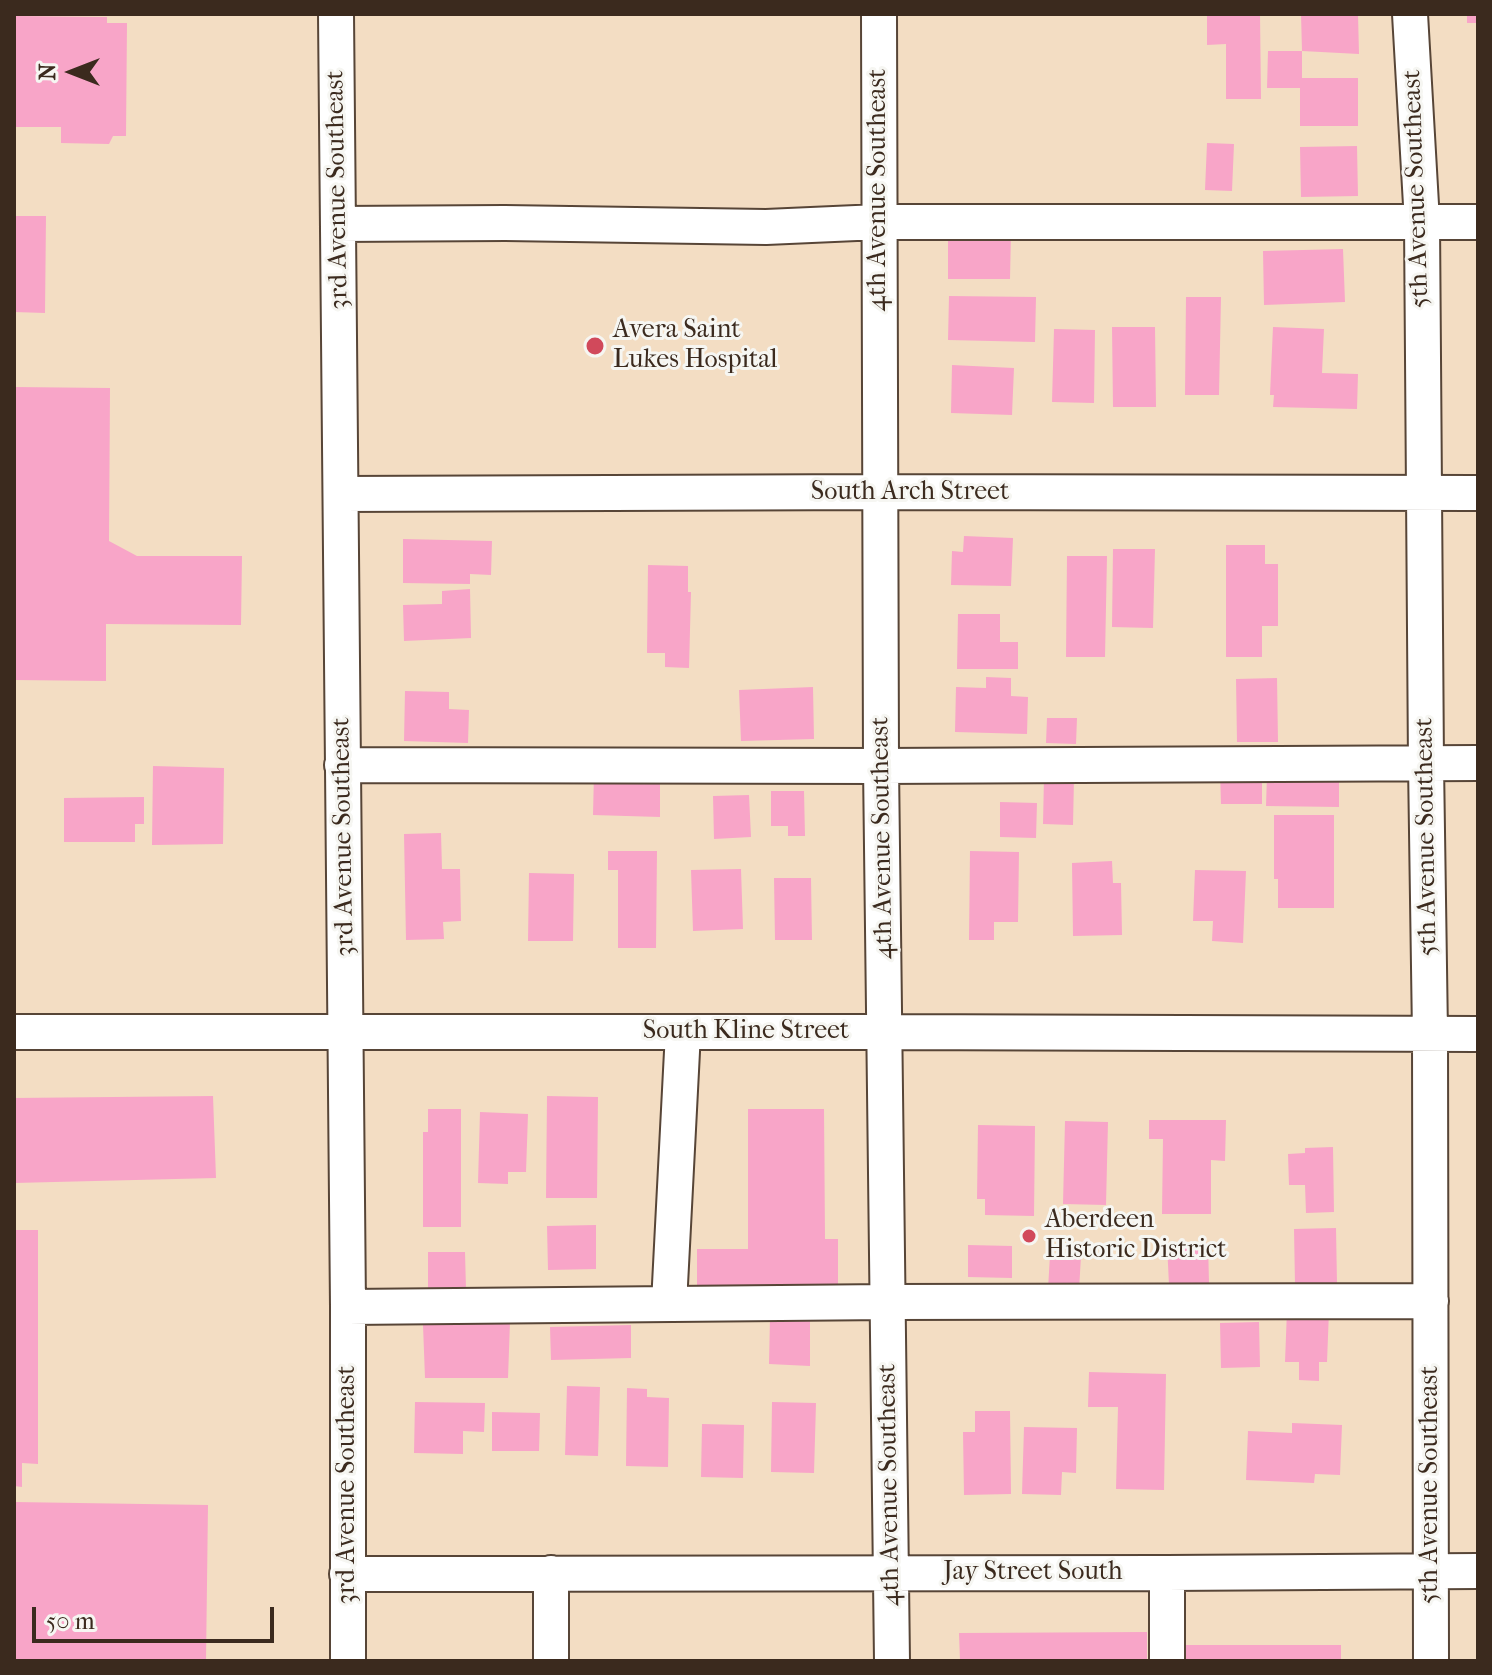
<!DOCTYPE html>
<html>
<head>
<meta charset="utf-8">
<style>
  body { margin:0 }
  #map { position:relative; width:1492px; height:1675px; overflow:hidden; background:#f3ddc3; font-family:"IM FELL French Canon",serif }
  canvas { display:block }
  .frame { position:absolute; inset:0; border:16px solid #3b2a1e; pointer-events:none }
  .north { position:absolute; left:32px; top:32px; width:80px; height:80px; -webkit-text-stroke:6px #f6f6f2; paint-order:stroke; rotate:270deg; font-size:22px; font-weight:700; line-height:32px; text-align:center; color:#3b2a1e }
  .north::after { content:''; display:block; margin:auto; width:28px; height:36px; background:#3b2a1e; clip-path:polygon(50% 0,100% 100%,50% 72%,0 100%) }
  .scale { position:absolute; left:32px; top:1607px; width:242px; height:36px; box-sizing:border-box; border:4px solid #3b2a1e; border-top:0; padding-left:10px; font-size:24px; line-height:28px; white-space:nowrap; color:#3b2a1e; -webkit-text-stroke:6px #f6f6f2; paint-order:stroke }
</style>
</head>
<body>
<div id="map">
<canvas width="1492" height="1675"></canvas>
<div class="frame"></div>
<div class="north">N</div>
<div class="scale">50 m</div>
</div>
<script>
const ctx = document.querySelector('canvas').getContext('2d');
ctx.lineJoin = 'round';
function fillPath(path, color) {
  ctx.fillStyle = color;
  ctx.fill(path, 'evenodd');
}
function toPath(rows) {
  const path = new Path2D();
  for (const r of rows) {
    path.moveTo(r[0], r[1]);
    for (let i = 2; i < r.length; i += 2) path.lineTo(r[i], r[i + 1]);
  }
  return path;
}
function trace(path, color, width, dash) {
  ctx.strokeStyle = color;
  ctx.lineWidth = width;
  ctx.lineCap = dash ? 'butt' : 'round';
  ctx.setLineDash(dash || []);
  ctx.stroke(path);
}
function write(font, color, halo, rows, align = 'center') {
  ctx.font = font + ' "IM FELL French Canon",serif';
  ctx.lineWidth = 6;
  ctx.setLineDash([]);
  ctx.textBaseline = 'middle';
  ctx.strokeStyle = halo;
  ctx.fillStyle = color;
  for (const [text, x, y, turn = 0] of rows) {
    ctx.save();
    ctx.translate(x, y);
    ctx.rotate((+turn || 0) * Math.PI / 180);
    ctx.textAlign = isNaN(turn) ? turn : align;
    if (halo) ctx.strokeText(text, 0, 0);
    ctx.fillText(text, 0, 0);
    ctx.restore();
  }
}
fillPath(toPath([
  [1260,14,1261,99,1226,99,1226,44,1207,45,1207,15],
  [1301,14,1358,14,1359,54,1302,51,1302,78,1358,78,1358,126,1300,126,1300,88,1267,88,1268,51,1302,51],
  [1467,14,1478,14,1478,23,1467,23],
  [14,16,107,17,107,23,127,23,126,136,113,136,109,144,61,143,61,127,14,127],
  [1207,143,1234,144,1232,191,1205,190],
  [1357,146,1358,196,1301,197,1300,147],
  [14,216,46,216,45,313,14,312],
  [948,230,1011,231,1010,279,948,279],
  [1343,249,1345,302,1264,305,1263,251],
  [949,296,1036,297,1035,342,948,340],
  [1186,297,1221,297,1219,395,1185,395],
  [1112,327,1155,327,1156,407,1113,407],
  [1273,327,1324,329,1322,373,1358,374,1357,409,1273,407,1274,395,1270,395],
  [1054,329,1095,330,1094,403,1052,402],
  [952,365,1014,368,1012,415,951,413],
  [14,387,110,388,109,541,137,556,242,556,241,625,106,624,106,681,14,680],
  [964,536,1013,538,1011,586,951,585,952,551,963,552],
  [403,539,492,541,491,575,470,574,470,584,403,583],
  [1226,545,1265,545,1265,564,1278,564,1278,626,1262,626,1262,657,1226,657],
  [1113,549,1155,549,1153,628,1112,627],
  [1067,556,1107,556,1105,657,1066,657],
  [648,565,688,566,688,592,691,592,689,668,665,667,665,653,647,653],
  [470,589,471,638,404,641,403,605,442,604,442,591],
  [958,614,1000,614,1000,642,1018,642,1018,669,957,669],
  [986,677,1011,678,1011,696,1028,697,1027,734,955,732,956,687,986,688],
  [1277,678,1278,742,1237,742,1236,679],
  [813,687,814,739,741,741,739,690],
  [405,691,449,692,449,709,469,710,468,743,404,741],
  [1047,718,1077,718,1076,744,1046,743],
  [153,766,224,768,223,844,152,845],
  [1262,770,1262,804,1221,804,1220,771],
  [594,773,660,775,660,817,593,815],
  [1267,775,1339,775,1339,807,1266,806],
  [1044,777,1074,778,1073,825,1043,824],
  [771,791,804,791,805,836,788,836,788,826,771,826],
  [749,795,751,837,714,839,713,796],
  [144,797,144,824,135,824,135,842,64,842,64,798],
  [1000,802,1037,803,1036,838,1000,837],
  [1274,815,1334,815,1334,908,1278,908,1278,879,1274,879],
  [441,833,442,869,460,869,461,921,443,922,444,939,406,940,404,834],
  [608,851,657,851,656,948,618,948,618,870,608,870],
  [970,851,1019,852,1018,922,994,922,994,940,969,940],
  [1112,861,1113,883,1121,883,1122,935,1073,936,1072,863],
  [741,869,743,929,693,931,691,870],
  [1195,870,1246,871,1243,943,1212,941,1213,921,1193,921],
  [529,873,574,874,573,941,528,941],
  [774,878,811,878,812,940,775,940],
  [213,1096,216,1178,14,1183,14,1098],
  [547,1096,598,1097,597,1198,546,1198],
  [428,1109,461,1109,461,1227,423,1227,423,1132,428,1132],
  [748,1109,824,1109,825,1239,838,1239,838,1286,697,1286,697,1249,748,1249],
  [480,1112,528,1114,526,1172,508,1172,508,1184,478,1183],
  [1149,1120,1226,1120,1225,1161,1211,1160,1211,1214,1162,1214,1163,1139,1149,1139],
  [1065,1121,1108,1122,1106,1205,1063,1204],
  [978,1125,1035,1126,1034,1216,985,1215,985,1199,977,1199],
  [1333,1147,1334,1212,1306,1213,1305,1185,1289,1185,1288,1154,1305,1153,1305,1148],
  [596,1225,596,1269,548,1270,547,1226],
  [1336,1228,1337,1284,1295,1285,1294,1229],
  [14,1230,38,1230,38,1464,22,1463,22,1487,14,1486],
  [1208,1243,1209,1283,1169,1285,1167,1244],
  [968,1245,1012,1246,1012,1278,968,1277],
  [428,1252,465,1252,466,1289,428,1290],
  [1050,1255,1081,1256,1079,1290,1048,1289],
  [1287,1310,1329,1311,1327,1362,1319,1362,1319,1381,1299,1380,1299,1362,1285,1362],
  [770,1318,810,1318,810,1366,769,1364],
  [510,1322,508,1378,425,1378,423,1325],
  [1259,1322,1260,1367,1221,1368,1220,1323],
  [631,1325,631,1358,551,1360,550,1327],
  [1089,1372,1166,1374,1164,1490,1116,1489,1118,1407,1088,1407],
  [567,1386,600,1387,598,1456,565,1455],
  [627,1388,647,1389,647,1397,669,1398,668,1467,626,1466],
  [415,1402,485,1403,484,1432,463,1431,463,1454,414,1453],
  [772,1402,816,1403,814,1473,771,1472],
  [975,1411,1010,1411,1011,1494,964,1495,963,1432,975,1432],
  [492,1412,540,1413,539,1451,492,1451],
  [1292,1423,1342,1425,1340,1475,1315,1474,1314,1483,1246,1480,1248,1431,1292,1433],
  [702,1424,744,1425,743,1478,701,1477],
  [1024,1427,1077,1428,1076,1473,1062,1472,1061,1495,1022,1494],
  [14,1502,208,1505,206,1661,14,1661],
  [1147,1632,1147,1661,960,1661,959,1633],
  [1177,1645,1341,1645,1341,1661,1177,1661]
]), '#f8a5c8');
const minor = toPath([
  [336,14,348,1307,348,1661],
  [879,14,881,766,892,1661],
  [1410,14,1422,222,1426,764,1430,1034,1431,1661],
  [338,224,505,223,766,227,879,222,1478,222],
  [341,494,881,492,1478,493],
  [342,765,881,766,1478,763],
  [14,1032,886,1032,1478,1034],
  [669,1304,683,1032],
  [348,1307,888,1302,1431,1301],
  [551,1573,551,1661],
  [347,1574,1167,1573,1478,1571],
  [1167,1661,1167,1573]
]);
trace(minor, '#574537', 38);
trace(minor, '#fff', 34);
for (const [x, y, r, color] of [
  [595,346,10,"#d1495b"],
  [1029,1236,8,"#d1495b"]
]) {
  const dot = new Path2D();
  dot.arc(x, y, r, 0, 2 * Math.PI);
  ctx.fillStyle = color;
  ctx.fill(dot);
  trace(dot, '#f6f6f2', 3);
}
write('26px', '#3b2a1e', '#f6f6f2', [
  ["5th Avenue Southeast",1417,189,-92],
  ["3rd Avenue Southeast",338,190,-91],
  ["4th Avenue Southeast",879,190,-90],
  ["South Arch Street",910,493],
  ["3rd Avenue Southeast",344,837,-91],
  ["5th Avenue Southeast",1427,837,-91],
  ["4th Avenue Southeast",883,838,-91],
  ["South Kline Street",746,1032],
  ["3rd Avenue Southeast",348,1485,-90],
  ["4th Avenue Southeast",890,1485,-91],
  ["5th Avenue Southeast",1431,1485,-90],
  ["Jay Street South",1033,1573]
]);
write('26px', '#3b2a1e', '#f6f6f2', [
  ["Avera Saint",613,331],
  ["Lukes Hospital",613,361],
  ["Aberdeen",1045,1221],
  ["Historic District",1045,1251]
], 'left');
</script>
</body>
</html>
